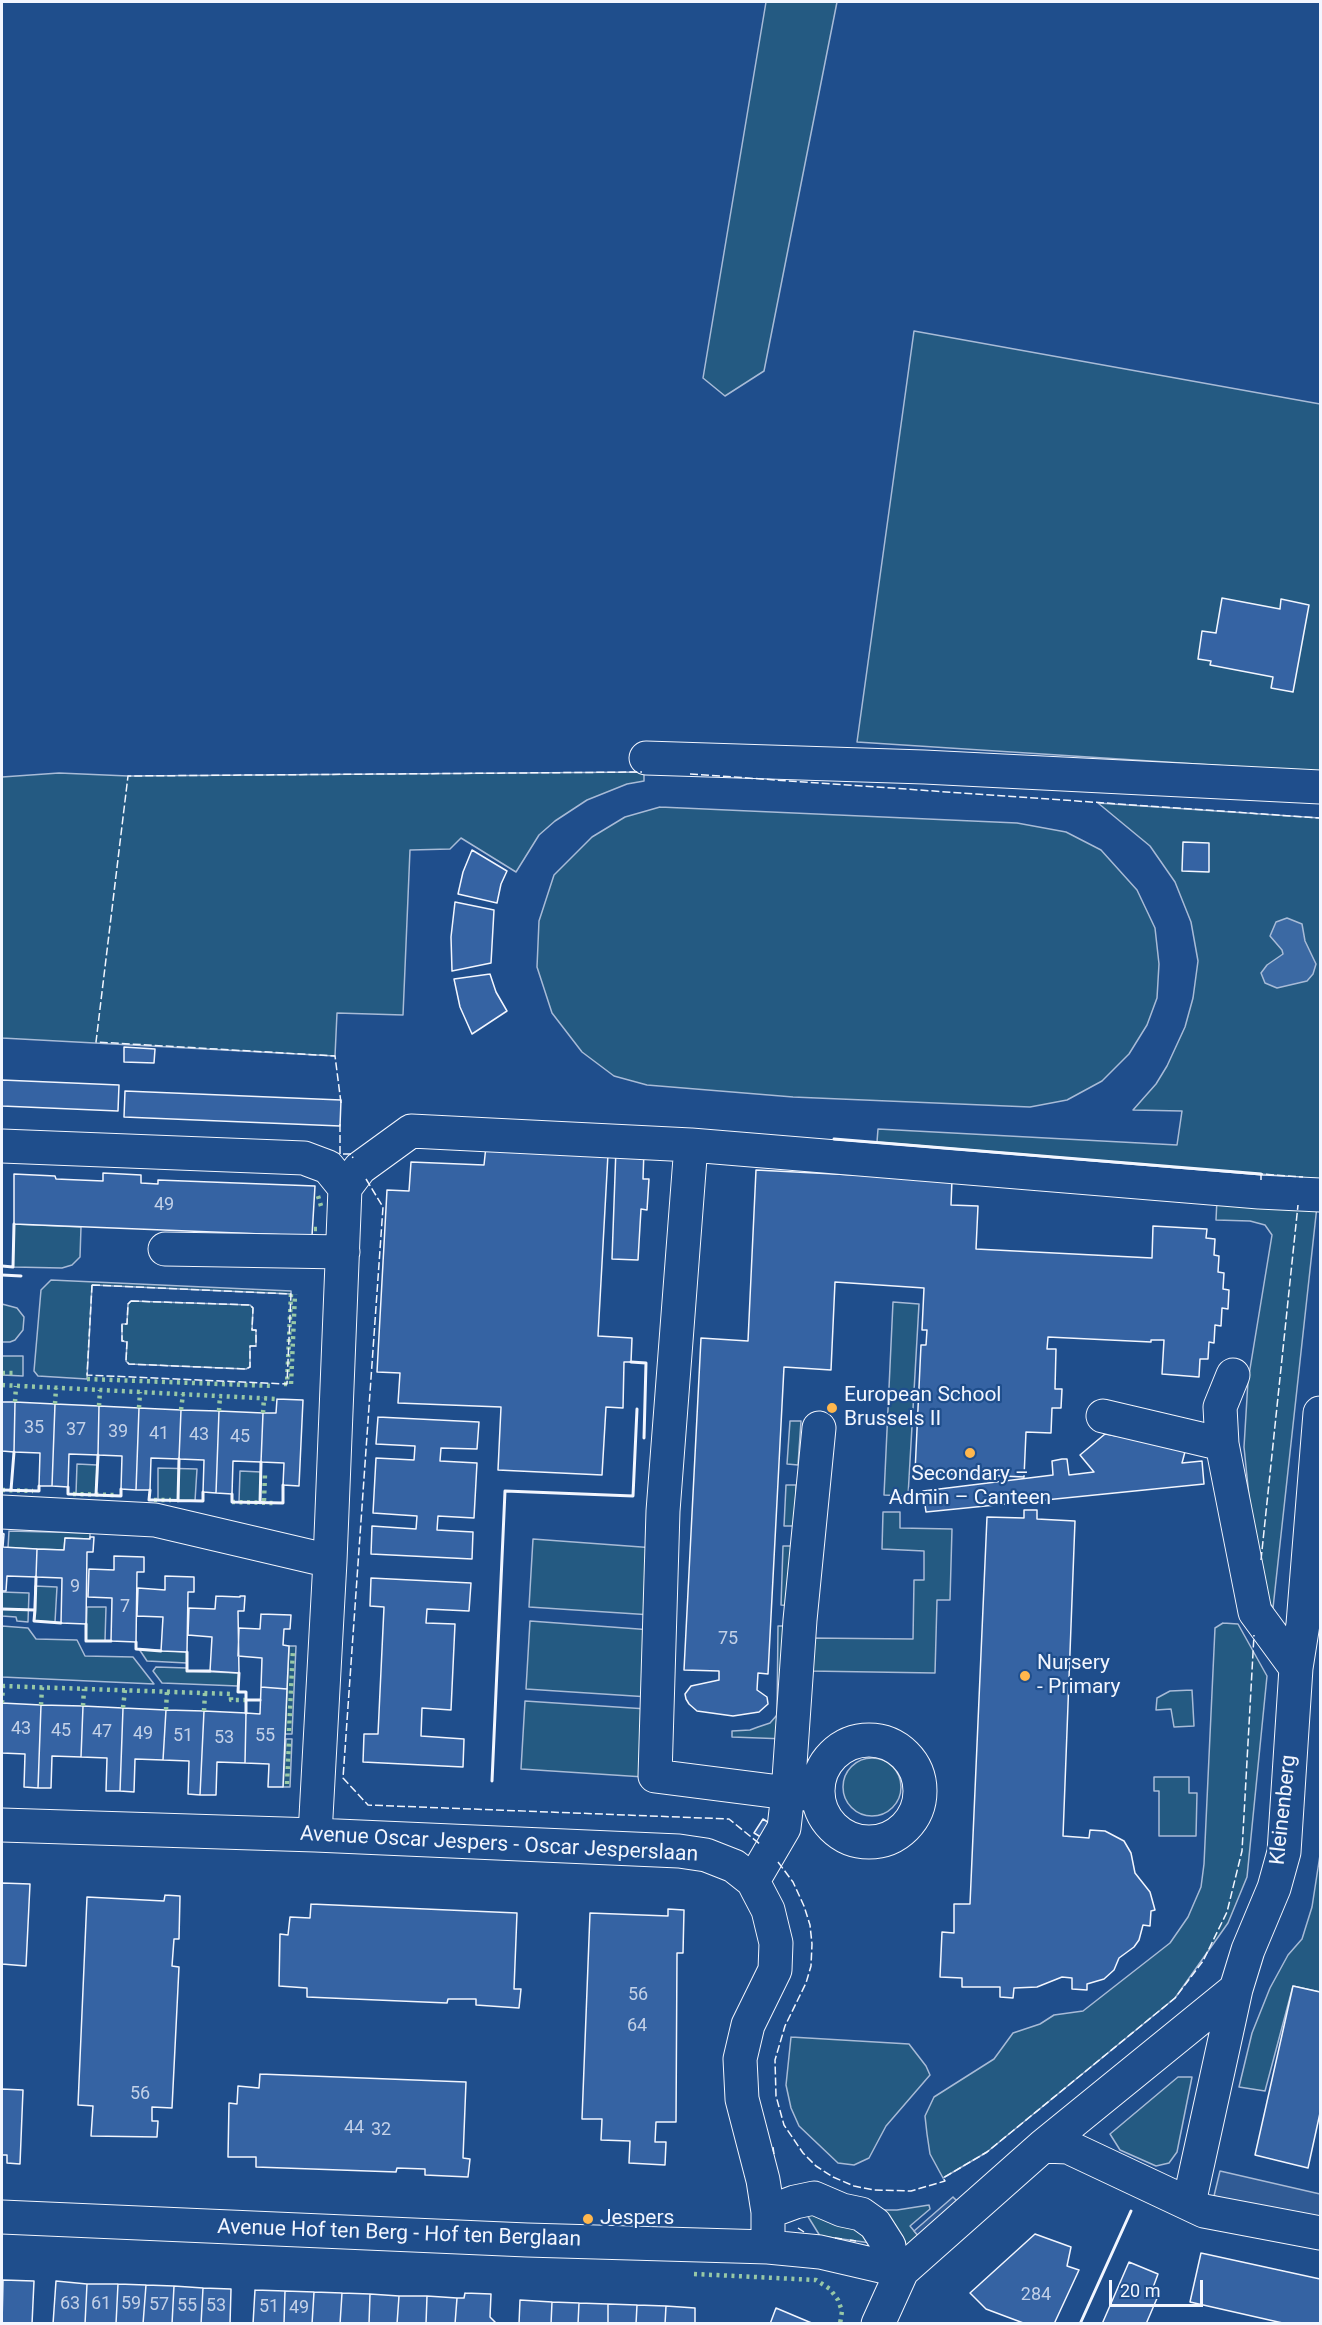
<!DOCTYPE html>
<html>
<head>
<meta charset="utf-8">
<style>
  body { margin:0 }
  #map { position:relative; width:1322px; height:2325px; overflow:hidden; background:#1f4e8c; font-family:Roboto,sans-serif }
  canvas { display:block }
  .frame { position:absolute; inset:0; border:3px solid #f2f6ff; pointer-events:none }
  .scale { position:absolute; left:1109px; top:2280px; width:94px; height:27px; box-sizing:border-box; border:3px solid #f2f6ff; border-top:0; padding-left:8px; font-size:18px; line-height:21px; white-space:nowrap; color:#f2f6ff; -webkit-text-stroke:4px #1f4e8c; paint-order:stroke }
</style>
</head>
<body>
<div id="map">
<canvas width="1322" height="2325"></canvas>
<div class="frame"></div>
<div class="scale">20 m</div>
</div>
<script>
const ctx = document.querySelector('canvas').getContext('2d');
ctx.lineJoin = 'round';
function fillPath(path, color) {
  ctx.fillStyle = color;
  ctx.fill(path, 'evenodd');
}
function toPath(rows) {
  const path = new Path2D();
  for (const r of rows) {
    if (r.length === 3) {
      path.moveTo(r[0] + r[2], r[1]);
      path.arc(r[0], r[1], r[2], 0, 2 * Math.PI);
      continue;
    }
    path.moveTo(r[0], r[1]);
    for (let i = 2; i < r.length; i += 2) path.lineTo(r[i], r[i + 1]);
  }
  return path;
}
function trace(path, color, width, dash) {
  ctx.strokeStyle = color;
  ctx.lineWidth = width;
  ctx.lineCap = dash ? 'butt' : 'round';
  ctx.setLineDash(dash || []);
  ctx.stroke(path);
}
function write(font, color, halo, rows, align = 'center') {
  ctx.font = font + ' Roboto,sans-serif';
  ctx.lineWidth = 4.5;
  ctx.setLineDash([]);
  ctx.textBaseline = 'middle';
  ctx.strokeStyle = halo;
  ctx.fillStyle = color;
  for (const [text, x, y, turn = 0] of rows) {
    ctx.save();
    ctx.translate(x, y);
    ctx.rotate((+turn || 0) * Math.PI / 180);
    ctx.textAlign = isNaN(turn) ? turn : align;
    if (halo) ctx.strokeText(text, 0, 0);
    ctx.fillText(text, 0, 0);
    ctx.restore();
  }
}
const green = toPath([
  [766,2,837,2,764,371,725,396,703,378,766,2],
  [914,331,1320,404,1320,772,857,742,914,331],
  [644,772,644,781,627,784,587,800,555,821,539,835,516,872,461,838,450,849,410,850,403,1015,337,1013,335,1056,2,1038,2,777,59,773,128,776,644,772],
  [1098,803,1320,818,1320,1179,877,1142,878,1129,1177,1145,1182,1111,1133,1110,1156,1084,1167,1066,1185,1027,1193,998,1198,961,1191,922,1175,882,1150,846,1098,803],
  [660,807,1017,823,1066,832,1101,850,1137,890,1155,928,1159,964,1157,998,1147,1025,1129,1054,1102,1081,1067,1100,1030,1107,793,1097,647,1085,614,1076,582,1052,552,1013,537,967,539,921,554,875,592,837,625,817,660,807],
  [1217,1199,1317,1206,1273,1608,1258,1586,1244,1447,1248,1381,1272,1235,1265,1225,1250,1221,1216,1220,1217,1199],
  [14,1224,81,1227,80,1257,72,1265,62,1268,13,1267,14,1224],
  [51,1280,291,1291,291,1294,92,1285,87,1379,38,1376,34,1371,41,1290,51,1280],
  [131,1301,250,1305,253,1308,252,1330,256,1330,256,1346,250,1346,250,1367,246,1369,129,1364,126,1361,127,1342,122,1341,122,1324,127,1324,128,1304,131,1301],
  [893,1302,919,1304,908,1496,884,1495,893,1302],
  [2,1304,17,1308,24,1317,23,1330,15,1340,10,1342,2,1342,2,1304],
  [2,1356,23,1356,23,1376,2,1375,2,1356],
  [790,1421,801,1421,798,1465,787,1464,790,1421],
  [77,1464,97,1465,96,1495,76,1494,77,1464],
  [158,1468,197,1469,195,1501,158,1500,158,1468],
  [240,1471,261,1472,260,1503,239,1502,240,1471],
  [786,1485,796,1485,795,1526,784,1526,786,1485],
  [883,1512,900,1512,900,1528,952,1529,950,1600,937,1600,935,1673,809,1671,809,1638,913,1639,914,1580,924,1580,924,1551,882,1549,883,1512],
  [9,1531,90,1533,90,1539,65,1538,64,1550,8,1548,9,1531],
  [533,1539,655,1548,652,1615,529,1607,533,1539],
  [783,1546,795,1546,793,1606,781,1605,783,1546],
  [35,1586,57,1587,55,1622,34,1621,35,1586],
  [2,1592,29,1593,28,1622,17,1621,16,1617,2,1616,2,1592],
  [87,1607,106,1607,105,1641,86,1641,87,1607],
  [530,1621,652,1630,649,1697,526,1689,530,1621],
  [1223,1623,1238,1624,1267,1676,1247,1877,1228,1923,1175,1998,987,2152,943,2178,930,2154,927,2134,925,2116,934,2097,994,2059,1013,2033,1040,2024,1054,2015,1083,2011,1170,1943,1188,1917,1201,1887,1204,1864,1215,1628,1223,1623],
  [2,1626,28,1628,36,1639,77,1640,85,1656,133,1657,154,1684,2,1677,2,1626],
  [778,1626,791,1626,786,1739,732,1737,732,1731,750,1730,758,1727,770,1723,777,1715,778,1626],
  [289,1646,296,1646,292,1734,285,1734,289,1646],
  [139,1649,187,1652,187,1663,147,1661,139,1649],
  [156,1667,187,1668,187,1671,239,1673,238,1686,162,1683,153,1671,156,1667],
  [1192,1690,1194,1726,1174,1727,1171,1709,1156,1710,1157,1698,1170,1691,1192,1690],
  [525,1701,647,1709,644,1777,521,1769,525,1701],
  [286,1739,292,1739,290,1787,283,1787,286,1739],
  [872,1787,29],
  [1154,1777,1189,1777,1189,1793,1197,1793,1196,1836,1159,1836,1159,1791,1154,1791,1154,1777],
  [1320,1855,1320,1992,1293,1986,1265,2091,1239,2087,1252,2033,1270,1988,1288,1955,1302,1939,1312,1907,1320,1855],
  [791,2037,909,2044,926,2066,930,2075,886,2126,869,2158,854,2165,838,2163,799,2126,791,2108,786,2085,791,2037],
  [1178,2077,1192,2077,1177,2152,1169,2163,1156,2166,1120,2150,1110,2134,1178,2077],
  [929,2205,930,2209,910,2226,920,2238,903,2248,881,2210,897,2210,929,2205],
  [804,2210,856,2223,871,2243,820,2236,804,2210]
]);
fillPath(green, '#245a82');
trace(green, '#a8bbd7', 1.5);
const parking = toPath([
  [1220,2171,1320,2194,1320,2221,1214,2196,1220,2171],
  [953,2197,960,2204,920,2238,914,2231,953,2197]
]);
fillPath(parking, '#305b95');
trace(parking, '#a8bbd7', 1.5);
const water = toPath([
  [1287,918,1302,924,1305,941,1316,964,1313,974,1307,981,1277,988,1265,983,1261,973,1267,965,1283,954,1282,950,1270,936,1276,922,1287,918]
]);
fillPath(water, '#3b69a3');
trace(water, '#a8bbd7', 1.5);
const building = toPath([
  [1222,598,1280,609,1281,599,1309,605,1293,692,1271,688,1273,677,1210,665,1211,661,1198,659,1202,631,1216,633,1222,598],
  [1183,842,1209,843,1209,872,1182,871,1183,842],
  [472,850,507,871,501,884,497,903,458,894,463,872,472,850],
  [455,902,494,910,491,963,452,971,451,937,455,902],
  [490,974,496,992,507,1011,472,1034,460,1007,454,979,490,974],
  [124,1047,155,1049,154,1063,124,1062,124,1047],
  [2,1080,119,1085,118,1111,2,1106,2,1080],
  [125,1091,341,1100,340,1126,124,1117,125,1091],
  [486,1146,608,1154,598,1336,632,1338,631,1362,624,1362,623,1408,606,1407,602,1475,498,1470,501,1407,398,1403,400,1373,377,1372,387,1190,409,1191,411,1162,484,1165,486,1146],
  [616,1148,644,1150,643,1179,649,1179,647,1210,641,1209,638,1260,612,1259,616,1148],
  [756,1170,952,1180,951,1205,978,1206,976,1249,1152,1258,1153,1226,1207,1229,1206,1238,1215,1239,1214,1255,1219,1256,1218,1272,1224,1273,1223,1289,1229,1290,1228,1309,1222,1308,1221,1326,1215,1325,1214,1343,1209,1342,1208,1359,1200,1359,1199,1377,1162,1374,1164,1340,1151,1340,1151,1342,1048,1337,1047,1349,1056,1349,1055,1389,1062,1389,1061,1408,1052,1408,1051,1433,1026,1432,1024,1477,915,1472,921,1345,926,1345,927,1330,922,1330,924,1288,835,1282,831,1370,784,1367,768,1674,758,1673,757,1690,767,1697,768,1704,759,1712,733,1716,697,1711,689,1704,686,1699,685,1694,691,1686,719,1680,719,1671,684,1670,701,1338,748,1341,756,1170],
  [103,1173,141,1175,141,1183,158,1184,158,1180,315,1186,312,1236,14,1224,14,1174,55,1176,56,1179,103,1181,103,1173],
  [277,1399,303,1400,299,1486,283,1485,284,1463,261,1462,263,1413,276,1413,277,1399],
  [2,1402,15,1402,14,1452,2,1451,2,1402],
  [15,1402,55,1404,52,1486,39,1486,40,1453,14,1452,15,1402],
  [55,1404,99,1406,98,1455,69,1454,68,1487,52,1486,55,1404],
  [99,1406,139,1408,136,1490,121,1489,122,1456,98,1455,99,1406],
  [139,1408,181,1410,179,1459,151,1458,150,1490,136,1490,139,1408],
  [181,1410,219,1411,216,1493,203,1492,204,1460,179,1459,181,1410],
  [219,1411,263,1413,261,1462,233,1461,232,1494,216,1493,219,1411],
  [378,1417,479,1422,477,1449,441,1448,440,1461,477,1463,474,1518,438,1516,437,1530,473,1532,472,1559,371,1554,372,1526,416,1529,417,1516,373,1513,376,1458,414,1460,415,1446,376,1444,378,1417],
  [1105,1434,1186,1448,1182,1463,1202,1461,1204,1484,926,1512,923,1491,1053,1475,1052,1461,1062,1459,1067,1459,1069,1475,1094,1472,1080,1455,1105,1434],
  [1024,1510,1037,1510,1037,1519,1075,1521,1063,1836,1089,1838,1090,1830,1105,1831,1124,1841,1131,1853,1135,1873,1150,1892,1155,1910,1151,1911,1150,1926,1143,1925,1139,1940,1134,1947,1119,1958,1114,1970,1104,1979,1087,1984,1087,1990,1072,1989,1072,1978,1062,1977,1037,1987,1014,1988,1013,1998,1000,1997,1000,1987,962,1987,962,1978,940,1977,942,1932,954,1933,954,1904,970,1904,987,1517,1024,1518,1024,1510],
  [2,1533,4,1534,3,1547,37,1549,36,1577,7,1576,6,1591,2,1591,2,1533],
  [90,1537,94,1537,93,1552,87,1552,86,1624,61,1623,62,1578,36,1577,37,1549,64,1550,65,1538,90,1539,90,1537],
  [114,1556,144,1557,144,1572,137,1572,136,1642,111,1641,112,1598,88,1597,89,1569,114,1570,114,1556],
  [165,1576,194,1577,194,1592,188,1592,187,1652,161,1651,163,1617,137,1616,138,1588,165,1590,165,1576],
  [371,1578,471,1583,469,1611,427,1609,426,1623,455,1624,451,1710,422,1708,421,1736,464,1739,463,1767,363,1762,364,1734,378,1734,384,1607,370,1606,371,1578],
  [216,1596,240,1597,240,1596,245,1596,244,1611,238,1611,239,1673,210,1671,212,1637,188,1635,189,1608,215,1609,216,1596],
  [261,1614,291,1615,290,1629,284,1629,283,1645,289,1646,287,1689,261,1687,262,1658,238,1656,239,1628,260,1629,261,1614],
  [261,1687,287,1689,283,1787,268,1787,269,1764,245,1763,246,1713,260,1714,261,1687],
  [2,1703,41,1705,38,1788,24,1787,25,1754,2,1753,2,1703],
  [41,1705,83,1706,81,1757,52,1756,51,1788,38,1788,41,1705],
  [83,1706,123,1708,120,1791,106,1791,107,1758,81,1757,83,1706],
  [123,1708,166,1710,163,1760,135,1759,134,1792,120,1791,123,1708],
  [166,1710,204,1711,200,1795,188,1794,189,1761,163,1760,166,1710],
  [204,1711,246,1713,245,1763,217,1762,216,1795,200,1795,204,1711],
  [763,1819,777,1828,769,1842,754,1833,763,1819],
  [2,1883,30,1884,26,1966,2,1964,2,1883],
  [165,1895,180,1896,179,1939,174,1939,172,1966,179,1967,172,2108,152,2107,152,2121,158,2121,157,2137,91,2136,93,2106,78,2105,87,1897,164,1901,165,1895],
  [311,1904,517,1913,514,1989,521,1989,519,2008,476,2005,476,1999,448,1999,447,2003,307,1997,307,1988,279,1986,280,1934,288,1935,290,1917,310,1918,311,1904],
  [668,1909,684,1910,683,1953,677,1953,676,2122,656,2122,655,2142,666,2142,665,2165,629,2163,630,2141,601,2140,602,2119,582,2119,590,1913,668,1916,668,1909],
  [1293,1986,1320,1992,1320,2113,1308,2168,1255,2155,1293,1986],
  [260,2074,466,2082,463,2158,470,2159,468,2177,425,2175,425,2169,397,2168,396,2172,256,2167,256,2157,228,2157,229,2103,237,2104,238,2086,259,2088,260,2074],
  [2,2089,23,2090,20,2164,7,2163,7,2155,2,2155,2,2089],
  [1035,2234,1071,2247,1067,2266,1079,2270,1054,2324,1026,2324,986,2309,970,2293,1035,2234],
  [1201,2253,1320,2279,1320,2324,1287,2324,1190,2302,1201,2253],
  [1129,2262,1158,2274,1151,2293,1158,2296,1146,2324,1102,2324,1129,2262],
  [3,2280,34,2281,32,2324,2,2324,3,2280],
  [56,2281,87,2284,85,2324,53,2324,56,2281],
  [87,2284,118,2284,116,2324,85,2324,87,2284],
  [118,2284,146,2285,143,2324,116,2324,118,2284],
  [146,2285,174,2286,172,2324,143,2324,146,2285],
  [174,2286,203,2288,201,2324,172,2324,174,2286],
  [203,2288,231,2289,230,2324,201,2324,203,2288],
  [255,2290,285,2291,284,2324,253,2324,255,2290],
  [285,2291,314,2292,312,2324,284,2324,285,2291],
  [314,2292,342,2293,340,2324,312,2324,314,2292],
  [342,2293,370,2294,369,2324,340,2324,342,2293],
  [465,2293,491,2294,490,2317,497,2324,455,2324,457,2298,464,2298,465,2293],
  [370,2294,399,2296,397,2324,369,2324,370,2294],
  [399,2296,427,2296,426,2324,397,2324,399,2296],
  [427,2296,457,2298,455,2324,426,2324,427,2296],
  [520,2300,552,2302,551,2324,519,2324,520,2300],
  [552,2302,579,2303,578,2324,551,2324,552,2302],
  [579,2303,608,2304,608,2324,578,2324,579,2303],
  [608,2304,637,2305,636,2324,608,2324,608,2304],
  [637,2305,666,2306,665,2324,636,2324,637,2305],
  [666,2306,695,2308,695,2324,665,2324,666,2306],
  [776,2308,814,2324,770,2324,776,2308]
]);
fillPath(building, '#3563a3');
trace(building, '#f2f6ff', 1.5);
const minor = toPath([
  [646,758,924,767,1320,787],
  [2,1146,304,1158,328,1167,345,1188,330,1561,315,1835],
  [345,1188,360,1168,411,1131,691,1145],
  [165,1249,343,1252],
  [1103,1416,1222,1444,1255,1612,1296,1668],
  [1222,1444,1220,1407,1233,1375],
  [2,1512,155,1520,330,1561],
  [869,1791,51],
  [818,1794,788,1793,655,1776,663,1511,691,1145,1259,1192,1320,1195],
  [2,1825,315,1835,679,1851,706,1855,734,1866,753,1881,757,1889,768,1910,776,1943,775,1970,748,2025,740,2059,742,2099,763,2180,768,2212,768,2247],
  [753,1881,784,1828,788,1793,800,1620,819,1428],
  [1043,2146,1068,2147,1204,2211,1320,2233],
  [1189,2203,1236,1989],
  [768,2212,795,2202,814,2198,842,2210,861,2214,875,2224,889,2246,890,2269],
  [2,2217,527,2240,768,2247,820,2252,902,2271],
  [878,2324,902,2271,1043,2146,1236,1989,1248,1950,1274,1888,1284,1852,1296,1668,1303,1624,1320,1413]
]);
trace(minor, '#f2f6ff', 35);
trace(minor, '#1f4e8c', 33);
trace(toPath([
  [318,1196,321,1206],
  [314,1229,321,1229],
  [2,1373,17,1373],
  [87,1379,274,1386],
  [284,1384,287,1384,291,1294],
  [291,1384,295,1294],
  [2,1385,277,1399],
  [15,1402,16,1386],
  [55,1404,56,1388],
  [99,1406,100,1390],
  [139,1408,140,1392],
  [181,1410,183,1394],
  [219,1411,220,1396],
  [263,1413,264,1398],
  [2,1490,33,1491],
  [73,1494,115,1495],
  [154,1500,171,1500],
  [264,1501,265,1474],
  [232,1502,274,1503],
  [2,1686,231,1694,231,1700,246,1700],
  [2,1703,3,1686],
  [41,1705,42,1687],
  [83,1706,84,1689],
  [123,1708,125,1690],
  [166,1710,167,1691],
  [204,1711,205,1693],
  [289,1731,293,1649],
  [287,1784,289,1742],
  [694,2274,816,2280,830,2289,838,2300,842,2311,840,2324]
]), '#97c8a6', 4.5, [3, 4.5]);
trace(toPath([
  [690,774,1320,818],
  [341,1103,335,1056,96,1042,128,776,642,772],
  [340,1124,340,1154,351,1154,353,1158],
  [366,1179,383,1207,343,1778,368,1805,729,1819,761,1845],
  [1261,1180,1261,1174,1303,1177],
  [92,1285,291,1294,287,1384,87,1375,92,1285],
  [131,1301,250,1305,253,1308,252,1330,256,1330,256,1346,250,1346,250,1367,246,1369,129,1364,126,1361,127,1341,122,1341,122,1324,127,1324,128,1304,131,1301],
  [1261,1560,1298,1205],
  [778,1862,793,1882,804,1906,810,1925,812,1944,811,1966,806,1983,785,2026,775,2060,776,2096,784,2125,803,2153,816,2166,833,2177,854,2186,874,2190,911,2191,945,2181,943,2178,987,2152,1175,1998,1203,1961,1227,1912,1242,1851,1254,1635],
  [773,2147,774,2154],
  [798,2228,804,2232],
  [835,2238,842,2239],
  [850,2240,856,2241]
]), '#f2f6ff', 1.5, [8, 3]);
trace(toPath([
  [834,1139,1261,1174],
  [2,1266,13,1267,14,1224],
  [2,1275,21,1276],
  [631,1362,646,1363,644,1438],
  [68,1487,68,1494,121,1496,121,1489],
  [2,1490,39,1491,39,1486],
  [11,1490,14,1452],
  [150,1490,149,1500,154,1500,203,1501,203,1492],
  [232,1494,232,1502,283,1503,283,1485],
  [96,1495,98,1455],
  [178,1501,179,1459],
  [260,1503,261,1462],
  [2,1609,35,1610,36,1577],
  [35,1610,34,1621,61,1623],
  [86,1624,86,1641,111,1641],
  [136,1642,136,1649,161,1651],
  [187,1652,187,1671,210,1671],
  [239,1673,238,1692,246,1692,246,1700],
  [246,1713,246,1700,260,1700],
  [492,1781,505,1491,633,1496,637,1409],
  [1080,2324,1131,2211]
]), '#f2f6ff', 3);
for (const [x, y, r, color] of [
  [832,1408,6,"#ffb74d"],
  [970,1453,6,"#ffb74d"],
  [1025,1676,6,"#ffb74d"],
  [588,2219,6,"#ffb74d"]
]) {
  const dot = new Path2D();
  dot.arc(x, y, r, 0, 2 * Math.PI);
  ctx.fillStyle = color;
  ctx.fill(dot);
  trace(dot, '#1f4e8c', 2);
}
write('18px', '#c3d1e8', null, [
  ["49",164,1205],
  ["35",34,1428],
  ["37",76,1430],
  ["39",118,1432],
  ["41",159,1434],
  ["43",199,1435],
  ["45",240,1437],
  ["9",75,1587],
  ["7",125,1607],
  ["75",728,1639],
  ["43",21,1729],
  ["45",61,1731],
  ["47",102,1732],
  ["49",143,1734],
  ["51",183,1736],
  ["55",265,1736],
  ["53",224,1738],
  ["56",638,1995],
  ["64",637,2026],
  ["56",140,2094],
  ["44",354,2128],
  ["32",381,2130],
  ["284",1036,2295],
  ["63",70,2304],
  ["61",101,2304],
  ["59",131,2304],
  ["57",159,2305],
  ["55",187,2306],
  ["53",216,2306],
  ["51",269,2307],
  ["49",299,2308]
]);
write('21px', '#f2f6ff', '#1f4e8c', [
  ["European School",844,1396],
  ["Brussels II",844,1420],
  ["Secondary –",970,1475,"center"],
  ["Admin – Canteen",970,1499,"center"],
  ["Nursery",1037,1664],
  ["- Primary",1037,1688],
  ["Jespers",600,2219]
], 'left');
write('21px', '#f2f6ff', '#1f4e8c', [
  ["Kleinenberg",1284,1810,-84],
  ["Avenue Oscar Jespers - Oscar Jesperslaan",499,1845,3],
  ["Avenue Hof ten Berg - Hof ten Berglaan",399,2234,2]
]);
</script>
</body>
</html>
